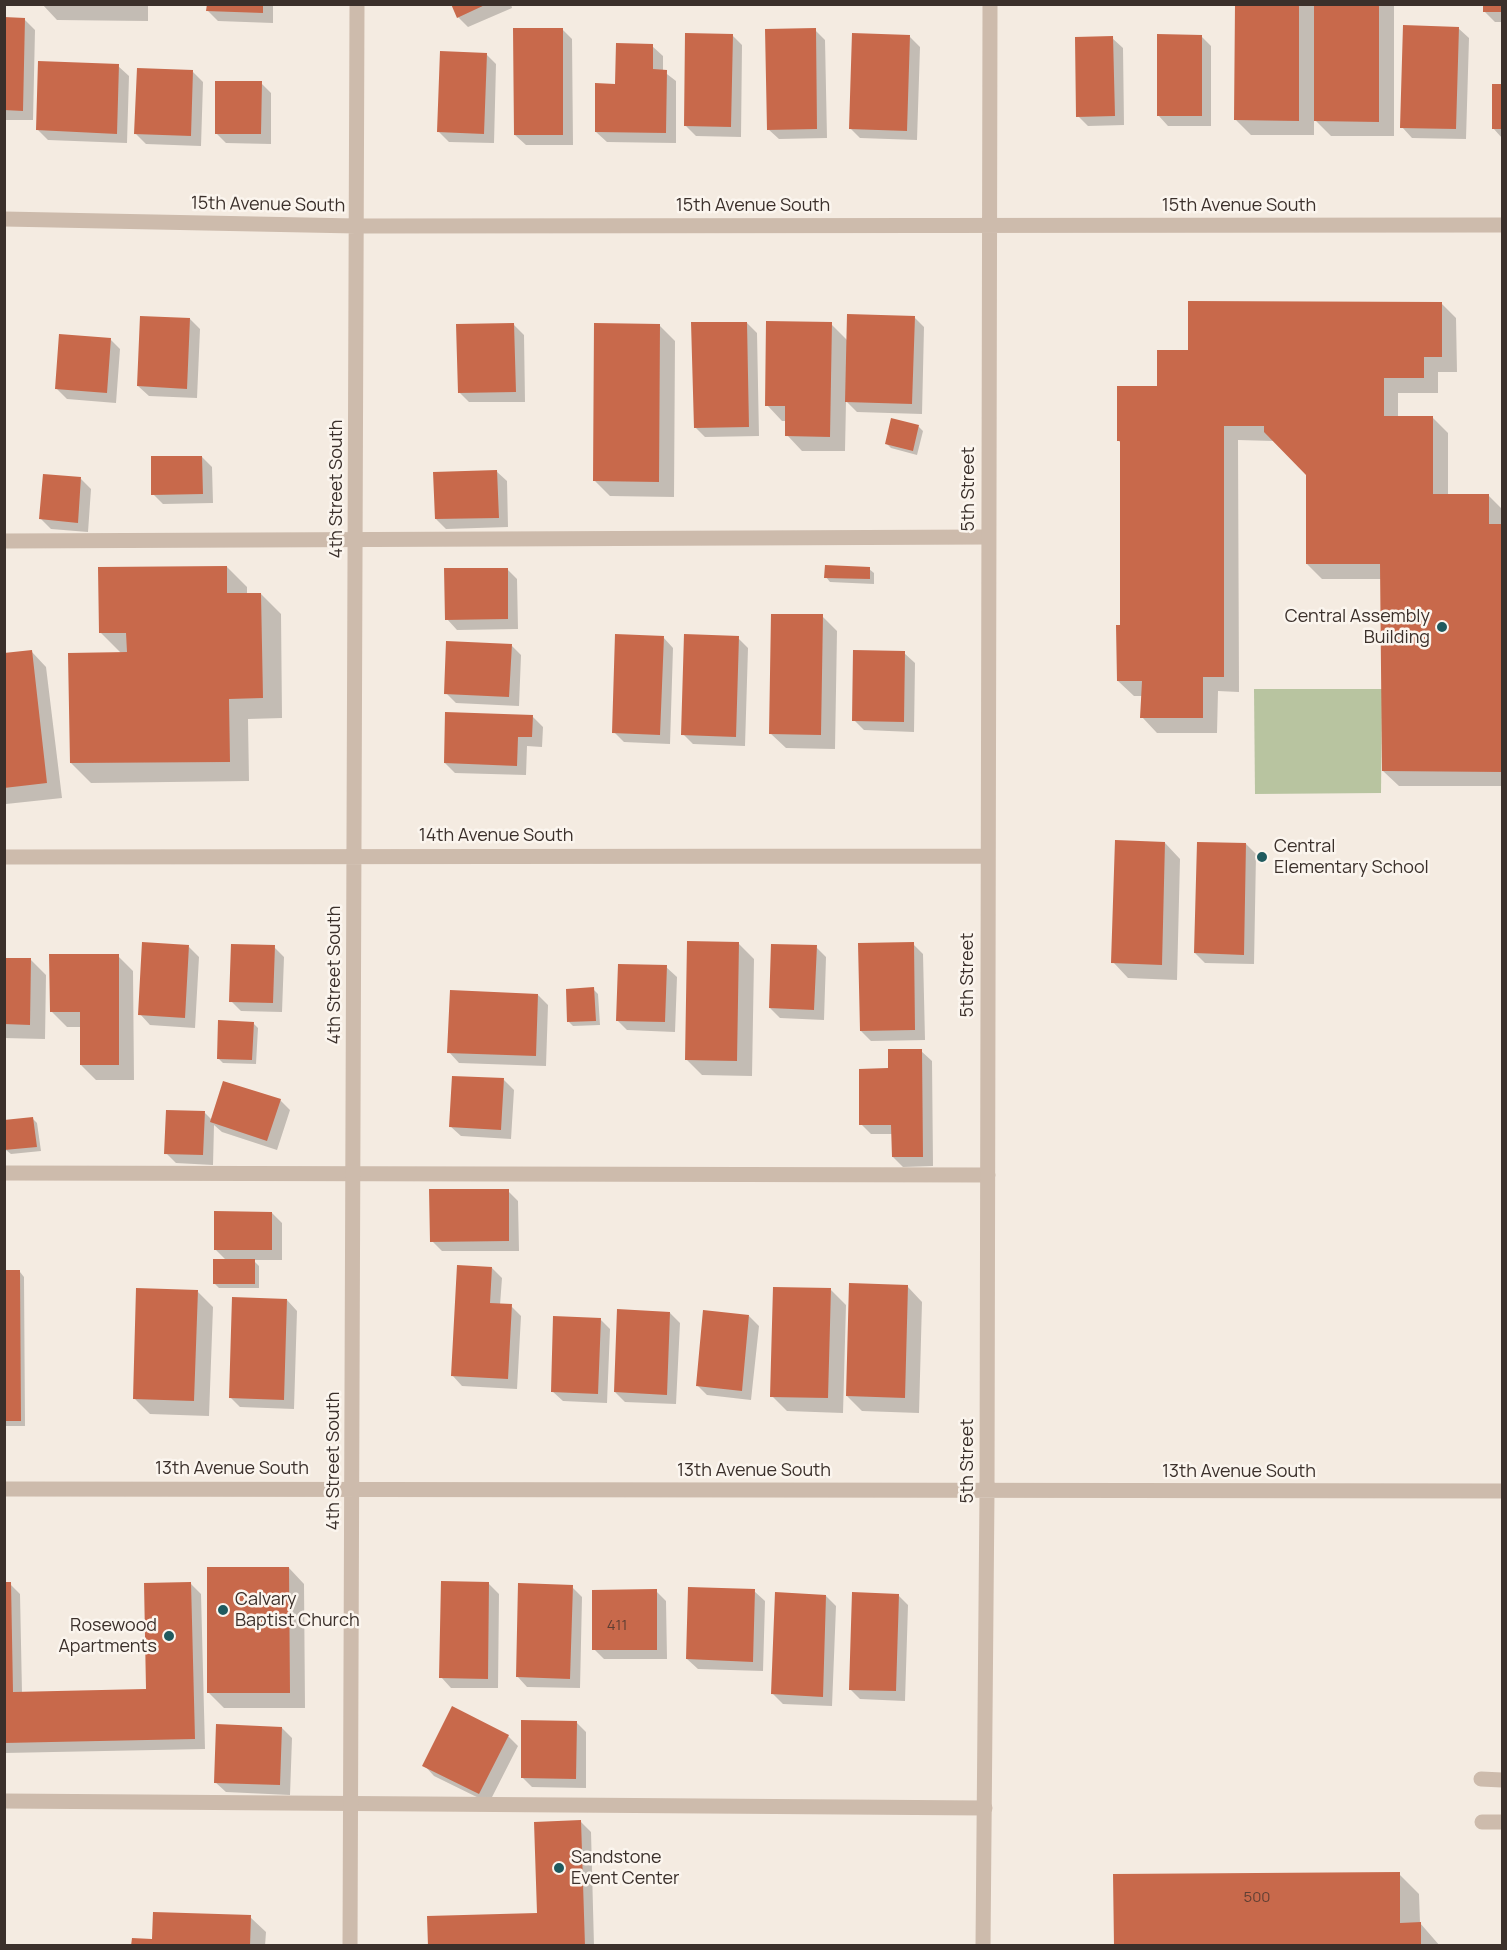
<!DOCTYPE html>
<html>
<head>
<meta charset="utf-8">
<style>
  body { margin:0 }
  #map { position:relative; width:1507px; height:1950px; overflow:hidden; background:#f4ebe1; font-family:Manrope,sans-serif }
  canvas { display:block }
  .frame { position:absolute; inset:0; border:6px solid #3b302b; pointer-events:none }
</style>
</head>
<body>
<div id="map">
<canvas width="1507" height="1950"></canvas>
<div class="frame"></div>
</div>
<script>
const ctx = document.querySelector('canvas').getContext('2d');
ctx.lineJoin = 'round';
function fillPath(path, color) {
  ctx.fillStyle = color;
  ctx.fill(path, 'evenodd');
}
function toPath(rows) {
  const path = new Path2D();
  for (const r of rows) {
    path.moveTo(r[0], r[1]);
    for (let i = 2; i < r.length; i += 2) path.lineTo(r[i], r[i + 1]);
  }
  return path;
}
function trace(path, color, width, dash) {
  ctx.strokeStyle = color;
  ctx.lineWidth = width;
  ctx.lineCap = dash ? 'butt' : 'round';
  ctx.setLineDash(dash || []);
  ctx.stroke(path);
}
function write(font, color, halo, rows, align = 'center') {
  ctx.font = font + ' Manrope,sans-serif';
  ctx.lineWidth = 5;
  ctx.setLineDash([]);
  ctx.textBaseline = 'middle';
  ctx.strokeStyle = halo;
  ctx.fillStyle = color;
  for (const [text, x, y, turn = 0] of rows) {
    ctx.save();
    ctx.translate(x, y);
    ctx.rotate((+turn || 0) * Math.PI / 180);
    ctx.textAlign = isNaN(turn) ? turn : align;
    if (halo) ctx.strokeText(text, 0, 0);
    ctx.fillText(text, 0, 0);
    ctx.restore();
  }
}
fillPath(toPath([
  [1254,689,1382,689,1381,793,1255,794]
]), '#b8c4a0');
fillPath(toPath([
  [42,4,148,4,148,21,57,20],
  [208,4,273,4,273,23,218,21,208,11],
  [452,4,511,4,512,8,468,27,458,17],
  [1236,4,1394,4,1394,136,1331,136,1314,119,1314,135,1251,135,1236,120],
  [1484,4,1502,4,1502,22,1495,22,1484,11],
  [4,19,24,19,35,30,33,120,4,120],
  [1458,28,1469,38,1466,139,1412,138,1402,127],
  [562,29,572,39,573,145,526,145,515,135],
  [815,30,825,40,827,138,779,139,768,129],
  [732,35,742,45,741,137,696,136,686,126],
  [1201,36,1211,46,1211,126,1168,126,1158,115],
  [910,37,920,47,917,140,860,138,850,128],
  [1112,38,1123,48,1124,125,1088,126,1078,116],
  [652,46,663,56,663,71,676,81,676,143,607,142,596,132,617,85],
  [486,54,496,64,494,143,449,142,439,132],
  [118,66,129,76,127,143,48,140,38,130],
  [193,72,203,82,201,146,146,144,136,134],
  [261,83,271,93,271,144,226,143,216,133],
  [1493,85,1502,85,1502,138,1493,128],
  [1441,303,1456,318,1457,372,1438,372,1438,393,1398,393,1398,417,1432,417,1448,433,1448,495,1488,495,1502,509,1502,786,1399,786,1383,771,1382,579,1322,579,1307,564,1307,474,1274,441,1238,440,1239,692,1218,691,1217,733,1157,733,1142,717,1143,696,1134,696,1118,681,1122,627,1121,443,1118,440,1158,387,1190,352],
  [914,317,924,327,922,414,857,412,846,401,845,451,802,451,787,435,787,421,782,421,767,405,831,324,848,341],
  [190,319,200,329,197,398,149,396,138,386],
  [747,323,757,333,759,436,705,437,695,427],
  [514,325,524,335,525,402,469,402,459,392],
  [659,325,675,341,674,497,610,496,595,481],
  [110,339,120,349,116,403,67,399,56,388],
  [918,426,923,431,917,455,891,448,886,443],
  [202,457,212,467,213,503,163,504,153,494],
  [496,471,507,481,508,527,446,529,436,519],
  [81,479,91,489,88,532,51,529,41,519],
  [227,567,247,587,247,594,261,594,281,614,282,718,248,719,249,781,91,783,71,763,122,654,101,633],
  [507,569,517,579,518,629,457,630,447,619],
  [869,569,874,573,874,584,830,582,826,577],
  [822,616,837,631,835,749,786,748,770,733],
  [663,637,673,648,670,744,624,742,614,732],
  [738,638,748,648,745,746,693,744,683,734],
  [511,645,521,655,519,706,456,703,446,693],
  [31,651,46,667,62,798,6,804,4,654],
  [904,653,915,663,914,732,864,730,854,720],
  [532,716,543,727,542,747,527,746,526,775,455,773,445,763],
  [1165,843,1180,859,1177,980,1128,978,1113,962],
  [1246,844,1256,854,1254,964,1205,963,1195,953],
  [739,944,754,959,752,1076,702,1075,686,1059],
  [913,944,923,954,925,1040,871,1041,861,1031],
  [189,947,199,957,195,1028,150,1025,140,1014],
  [274,947,284,957,282,1012,241,1011,231,1001],
  [816,947,826,957,824,1020,780,1018,770,1008],
  [118,956,133,971,134,1080,96,1080,81,1065,81,1027,67,1027,51,1011],
  [4,959,31,960,46,975,45,1039,4,1038],
  [666,967,677,977,675,1032,627,1030,617,1020],
  [593,989,598,994,600,1025,573,1026,569,1022],
  [538,995,548,1005,546,1066,459,1063,449,1052],
  [253,1023,258,1028,256,1064,223,1063,218,1058],
  [921,1051,932,1061,933,1166,903,1167,893,1157,893,1134,871,1134,861,1124,890,1070],
  [504,1080,514,1090,511,1139,461,1136,450,1126],
  [280,1100,290,1110,277,1150,222,1132,214,1125,213,1165,176,1163,166,1153,204,1112,212,1120],
  [33,1119,37,1123,41,1151,11,1154,6,1150],
  [508,1191,518,1201,519,1251,442,1251,432,1241],
  [272,1213,282,1223,282,1260,253,1260,259,1266,259,1288,219,1288,214,1283,227,1261,215,1249],
  [492,1268,502,1278,500,1305,511,1306,521,1316,517,1389,462,1386,452,1375],
  [4,1272,20,1272,24,1277,25,1426,4,1426],
  [907,1286,922,1302,919,1413,862,1411,847,1396],
  [831,1290,846,1305,843,1413,787,1411,772,1396],
  [198,1292,213,1307,209,1416,150,1414,134,1398],
  [287,1300,297,1311,294,1409,240,1407,230,1397],
  [670,1313,680,1323,676,1404,625,1402,615,1392],
  [749,1316,759,1326,751,1400,707,1395,697,1385],
  [600,1319,610,1329,607,1403,563,1401,552,1391],
  [289,1568,304,1584,305,1708,224,1708,209,1693],
  [4,1584,10,1584,20,1594,22,1693,147,1691,191,1584,201,1594,205,1749,4,1753],
  [489,1584,499,1594,498,1688,451,1688,441,1677],
  [572,1587,582,1597,580,1688,527,1687,517,1676],
  [656,1591,666,1601,667,1659,604,1659,594,1649],
  [754,1591,765,1601,763,1671,698,1669,687,1659],
  [898,1595,908,1605,905,1701,860,1699,850,1689],
  [826,1596,836,1606,832,1706,783,1704,773,1694],
  [576,1722,586,1732,586,1788,532,1787,522,1777],
  [282,1728,292,1738,290,1795,226,1792,215,1782],
  [508,1736,518,1746,489,1803,434,1776,424,1765],
  [581,1822,591,1832,594,1946,430,1946,538,1915],
  [1399,1874,1419,1894,1420,1923,1440,1946,1116,1946],
  [250,1917,266,1932,265,1946,133,1946]
]), '#0003');
fillPath(toPath([
  [207,4,263,4,263,13,206,11],
  [451,4,487,4,457,18],
  [1235,4,1299,4,1299,121,1234,120],
  [1314,4,1379,4,1379,122,1314,121],
  [1483,4,1502,4,1502,12,1483,12],
  [4,17,25,18,23,111,4,110],
  [1403,25,1459,27,1456,129,1400,128],
  [513,28,563,28,563,135,514,135],
  [816,28,817,129,767,130,765,29],
  [685,33,733,34,731,127,684,126],
  [852,33,910,35,907,131,849,129],
  [1157,34,1202,35,1202,116,1157,116],
  [1113,36,1115,116,1076,117,1075,37],
  [616,43,653,44,653,69,667,70,666,133,595,132,595,83,615,84],
  [440,51,487,53,484,134,437,132],
  [38,61,119,64,117,134,36,130],
  [137,68,193,70,191,136,134,134],
  [215,81,262,81,261,134,215,134],
  [1492,84,1502,84,1502,129,1492,129],
  [1188,301,1442,302,1442,357,1424,357,1424,378,1384,378,1384,416,1433,416,1433,494,1489,494,1489,524,1502,524,1502,772,1382,771,1380,564,1306,564,1306,475,1264,432,1264,426,1224,426,1224,677,1203,677,1203,718,1140,718,1142,681,1117,681,1116,625,1120,625,1120,441,1117,441,1117,386,1157,386,1157,350,1188,350],
  [847,314,915,316,912,404,845,402],
  [140,316,190,318,187,389,137,386],
  [766,321,832,322,830,437,785,436,785,406,765,406],
  [691,322,747,322,749,427,694,428],
  [514,323,516,392,458,393,456,324],
  [594,323,660,324,659,482,593,481],
  [59,334,111,338,107,393,55,389],
  [891,418,919,425,913,451,885,444],
  [151,456,202,456,203,494,151,495],
  [497,470,499,518,435,519,433,472],
  [43,474,81,477,78,523,39,519],
  [825,565,870,567,870,579,824,578],
  [227,566,227,593,261,593,263,698,229,699,230,762,70,763,68,653,127,652,126,633,99,633,98,567],
  [444,568,508,568,508,619,445,620],
  [771,614,823,614,821,735,769,734],
  [615,634,664,636,660,735,612,733],
  [684,634,739,636,736,737,681,735],
  [446,641,512,644,509,697,444,694],
  [32,650,47,783,4,788,4,653],
  [853,650,905,651,904,722,852,721],
  [445,712,533,715,532,737,518,737,517,766,444,763],
  [1115,840,1165,842,1162,965,1111,963],
  [1197,842,1246,843,1244,955,1194,953],
  [687,941,739,942,737,1061,685,1060],
  [142,942,189,945,185,1018,138,1015],
  [914,942,915,1030,860,1031,858,943],
  [231,944,275,945,273,1003,229,1002],
  [771,944,817,945,814,1010,769,1008],
  [49,954,119,954,119,1065,80,1065,80,1012,50,1012],
  [4,958,31,958,30,1025,4,1024],
  [618,964,667,965,665,1022,616,1021],
  [594,987,596,1021,567,1022,566,989],
  [450,990,538,994,536,1056,447,1053],
  [218,1020,254,1022,252,1060,217,1059],
  [888,1049,922,1049,923,1157,892,1157,891,1125,859,1125,859,1069,888,1068],
  [452,1076,504,1078,501,1130,449,1127],
  [223,1081,281,1099,267,1141,210,1122],
  [166,1110,205,1111,203,1155,164,1154],
  [33,1117,37,1147,4,1150,4,1120],
  [429,1189,509,1189,509,1241,430,1242],
  [214,1211,272,1212,272,1250,214,1250],
  [213,1259,255,1259,255,1284,213,1284],
  [457,1265,492,1267,490,1303,512,1304,508,1379,451,1376],
  [5,1270,20,1270,21,1421,5,1421],
  [849,1283,908,1285,905,1398,846,1396],
  [773,1287,831,1288,828,1398,770,1397],
  [136,1288,198,1290,194,1401,133,1399],
  [232,1297,287,1299,284,1400,229,1398],
  [617,1309,670,1312,667,1395,614,1392],
  [703,1310,749,1315,742,1391,696,1386],
  [553,1316,601,1318,598,1394,551,1392],
  [207,1567,289,1567,290,1693,207,1693],
  [441,1581,489,1582,488,1679,439,1678],
  [4,1582,11,1582,13,1692,146,1689,144,1583,191,1582,195,1739,4,1743],
  [518,1583,573,1585,570,1679,516,1677],
  [688,1587,755,1589,753,1662,686,1659],
  [657,1589,657,1650,592,1650,592,1590],
  [775,1592,826,1595,823,1697,771,1694],
  [852,1592,899,1594,896,1691,849,1690],
  [452,1706,509,1735,479,1794,422,1766],
  [521,1720,577,1721,576,1779,521,1778],
  [216,1724,282,1727,280,1785,214,1783],
  [581,1820,585,1946,428,1946,427,1916,537,1913,534,1822],
  [1400,1872,1400,1923,1421,1922,1421,1946,1114,1946,1113,1874],
  [153,1912,251,1915,250,1946,131,1946,132,1938,152,1939]
]), '#c8694b');
trace(toPath([
  [4,541,988,537],
  [4,1173,988,1175],
  [1481,1779,1502,1780],
  [4,1801,985,1808],
  [1482,1822,1502,1822]
]), '#cdbbac', 15);
trace(toPath([
  [4,219,356,226,1502,225],
  [4,857,988,856],
  [4,1489,1502,1491],
  [350,1946,357,4],
  [983,1946,987,1492,990,4]
]), '#cdbbac', 15);
for (const [x, y, r, color] of [
  [1442,627,6,"#1f5a5e"],
  [1262,857,6,"#1f5a5e"],
  [223,1610,6,"#1f5a5e"],
  [169,1636,6,"#1f5a5e"],
  [559,1868,6,"#1f5a5e"]
]) {
  const dot = new Path2D();
  dot.arc(x, y, r, 0, 2 * Math.PI);
  ctx.fillStyle = color;
  ctx.fill(dot);
  trace(dot, '#fbf5ee', 2);
}
write('15px', '#5e3e33', null, [
  ["411",617,1626],
  ["500",1257,1898]
]);
write('18px', '#3b302b', '#fbf5ee', [
  ["15th Avenue South",268,205,1],
  ["15th Avenue South",753,206],
  ["15th Avenue South",1239,206],
  ["4th Street South",337,489,-90],
  ["5th Street",969,489,-90],
  ["14th Avenue South",496,836],
  ["4th Street South",335,975,-90],
  ["5th Street",968,975,-90],
  ["4th Street South",334,1461,-90],
  ["5th Street",968,1461,-90],
  ["13th Avenue South",232,1469],
  ["13th Avenue South",754,1471],
  ["13th Avenue South",1239,1472]
]);
write('18px', '#3b302b', '#fbf5ee', [
  ["Central Assembly",1430,617,"right"],
  ["Building",1430,638,"right"],
  ["Central",1274,847],
  ["Elementary School",1274,868],
  ["Calvary",235,1600],
  ["Baptist Church",235,1621],
  ["Rosewood",157,1626,"right"],
  ["Apartments",157,1647,"right"],
  ["Sandstone",571,1858],
  ["Event Center",571,1879]
], 'left');
</script>
</body>
</html>
